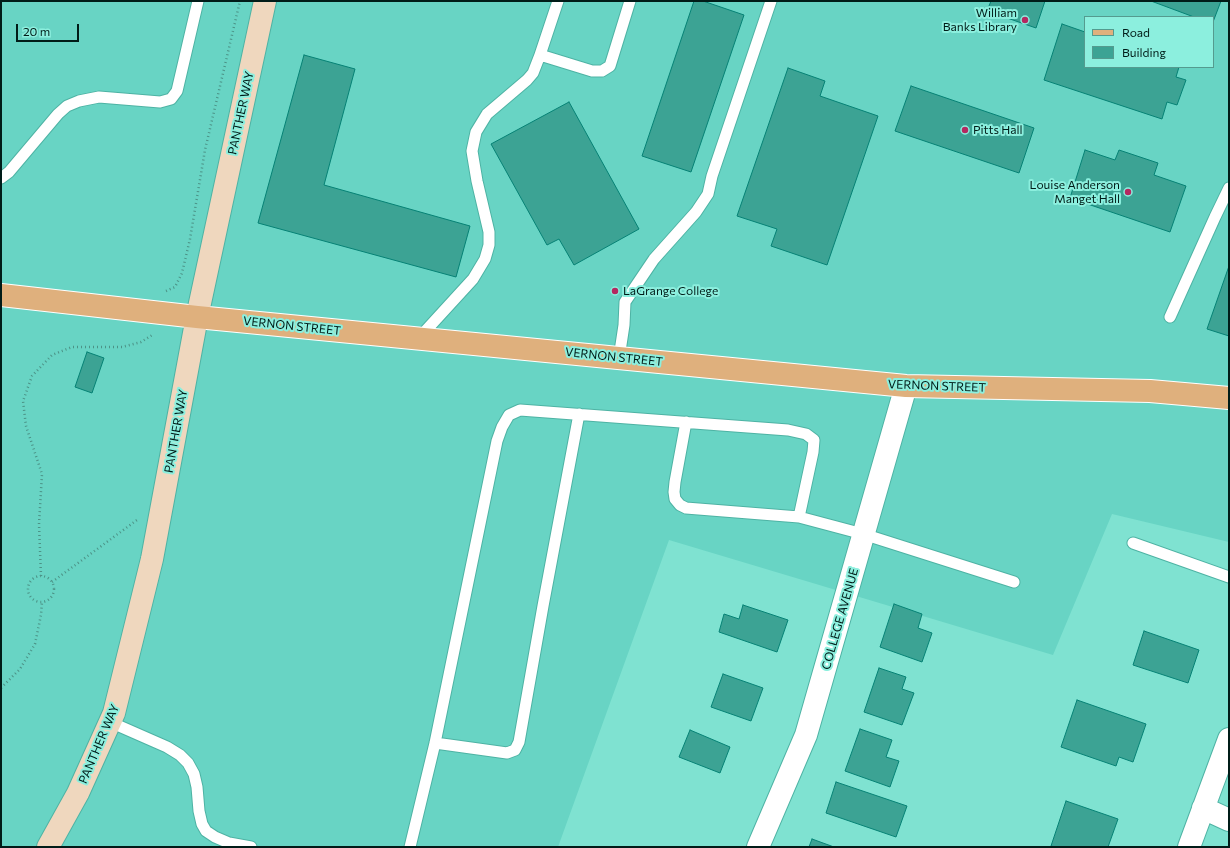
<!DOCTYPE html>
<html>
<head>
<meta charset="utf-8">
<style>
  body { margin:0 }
  #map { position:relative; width:1230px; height:848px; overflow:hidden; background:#7fe2d1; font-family:Commissioner,sans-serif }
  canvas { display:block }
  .frame { position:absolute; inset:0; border:2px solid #001c18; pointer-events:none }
  .legend { position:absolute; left:1084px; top:16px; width:130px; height:52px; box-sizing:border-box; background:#8cefde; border:1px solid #549b8f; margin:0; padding:5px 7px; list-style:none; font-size:12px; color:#001c18 }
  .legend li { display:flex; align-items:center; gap:8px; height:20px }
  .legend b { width:20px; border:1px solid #549b8f }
  .scale { position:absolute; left:16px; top:24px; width:63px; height:18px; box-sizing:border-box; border:2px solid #001c18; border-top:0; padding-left:5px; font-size:12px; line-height:14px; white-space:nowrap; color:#001c18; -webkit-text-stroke:3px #8cefde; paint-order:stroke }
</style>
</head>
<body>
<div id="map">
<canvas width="1230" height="848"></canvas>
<div class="frame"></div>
<ul class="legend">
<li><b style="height:5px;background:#dfb07d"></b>Road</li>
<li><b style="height:11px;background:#3ca394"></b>Building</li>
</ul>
<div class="scale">20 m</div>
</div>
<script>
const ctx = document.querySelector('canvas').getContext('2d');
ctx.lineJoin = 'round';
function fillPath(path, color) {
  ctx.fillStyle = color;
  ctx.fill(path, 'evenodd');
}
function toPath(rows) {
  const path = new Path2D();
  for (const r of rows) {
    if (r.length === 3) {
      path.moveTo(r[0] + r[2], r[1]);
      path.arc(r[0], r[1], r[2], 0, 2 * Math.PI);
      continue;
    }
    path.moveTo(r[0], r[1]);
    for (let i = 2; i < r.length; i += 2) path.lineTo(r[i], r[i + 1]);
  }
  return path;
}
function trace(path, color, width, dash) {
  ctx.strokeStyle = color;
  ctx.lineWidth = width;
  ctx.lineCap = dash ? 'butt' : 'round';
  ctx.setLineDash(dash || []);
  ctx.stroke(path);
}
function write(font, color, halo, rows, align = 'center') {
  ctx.font = font + ' Commissioner,sans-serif';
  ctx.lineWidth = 4;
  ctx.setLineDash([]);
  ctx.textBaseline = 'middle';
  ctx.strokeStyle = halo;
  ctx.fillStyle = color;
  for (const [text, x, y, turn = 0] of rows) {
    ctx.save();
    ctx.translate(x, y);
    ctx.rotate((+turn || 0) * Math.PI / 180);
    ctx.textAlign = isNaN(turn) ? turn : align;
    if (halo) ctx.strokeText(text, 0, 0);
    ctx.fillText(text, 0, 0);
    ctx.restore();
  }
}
fillPath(toPath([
  [1,1,1229,1,1229,542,1112,514,1053,655,669,540,558,847,1,847],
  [1085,17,1213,17,1213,67,1085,67]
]), '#68d4c4');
const building = toPath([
  [694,1,703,1,744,15,691,172,642,156,694,1],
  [991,1,1045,1,1036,28,987,11,991,1],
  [1151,1,1221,1,1213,22,1213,17,1194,17,1151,1],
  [1062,24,1085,32,1085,67,1179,67,1176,77,1186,80,1177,105,1167,102,1162,119,1044,80,1062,24],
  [304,55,355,69,324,185,470,226,456,277,258,223,304,55],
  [788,68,825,81,820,96,878,116,827,265,771,246,777,229,737,216,788,68],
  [911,86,1034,128,1019,173,895,131,911,86],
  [569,102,639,229,574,265,559,239,547,245,491,144,569,102],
  [1085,150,1115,160,1119,150,1158,163,1154,175,1186,186,1170,232,1070,198,1085,150],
  [1229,266,1229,336,1207,329,1229,266],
  [87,352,104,358,92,393,75,387,87,352],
  [894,604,922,614,918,628,932,633,922,662,880,647,894,604],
  [743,605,788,620,777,652,719,632,724,614,739,619,743,605],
  [1144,631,1199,650,1188,683,1133,665,1144,631],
  [879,668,906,677,902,689,914,693,902,725,864,712,879,668],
  [723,674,763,688,751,721,711,707,723,674],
  [1077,700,1146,724,1133,762,1119,757,1116,766,1061,747,1077,700],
  [860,729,892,740,886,757,899,761,890,787,845,771,860,729],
  [690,730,730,747,720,773,679,757,690,730],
  [836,782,907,806,896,837,826,813,836,782],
  [1066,801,1118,819,1108,847,1055,847,1051,846,1066,801],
  [812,839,834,847,809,847,812,839]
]);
fillPath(building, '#3ca394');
trace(building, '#068275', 1);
const lane = toPath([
  [540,55,558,1],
  [1,178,9,172,58,114,67,106,79,101,99,97,160,102,171,99,177,91,198,1],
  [1170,317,1215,217,1229,188],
  [419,338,473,279,485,259,489,245,489,232,477,181,472,151,476,132,487,114,527,80,533,73,540,55,592,71,602,71,610,66,630,1],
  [619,358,624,325,625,302,654,259,696,212,708,194,712,176,771,1],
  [686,422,675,482,674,492,675,499,680,505,686,508,799,517],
  [1133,543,1229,577],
  [110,722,167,747,180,755,188,763,194,774,197,787,199,811,202,824,206,831,215,837,229,843,251,847],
  [435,743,507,753,515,750,519,742,543,606,579,414],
  [410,847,435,743,497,441,502,427,509,415,520,410,788,430,806,434,814,440,813,452,799,517,863,534,1014,582]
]);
const street = toPath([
  [1203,808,1229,820],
  [758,847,806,735,906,386],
  [1189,847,1229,739]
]);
const secondary = toPath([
  [48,847,78,793,114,713,152,559,197,317,265,1]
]);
const primary = toPath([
  [1,295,197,317,906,386,1150,391,1229,398]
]);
trace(lane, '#4eb3a4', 13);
trace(street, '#4eb3a4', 24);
trace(secondary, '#4eb3a4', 24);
trace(primary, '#fff', 24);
trace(toPath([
  [166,291,175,287,182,273,190,239,205,150,240,1],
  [41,576,39,524,42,474,26,426,23,401,32,376,52,355,72,347,122,347,141,342,154,334],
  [41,589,13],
  [52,582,137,520],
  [1,688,20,669,35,644,41,615,42,602]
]), '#4c9387', 2.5, [1, 3]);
trace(lane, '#fff', 11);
trace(street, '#fff', 22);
trace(secondary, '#efd7be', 22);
trace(primary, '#dfb07d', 22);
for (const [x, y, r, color] of [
  [1025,20,4,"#b42860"],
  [965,130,4,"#b42860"],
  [1128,192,4,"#b42860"],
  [615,291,4,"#b42860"]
]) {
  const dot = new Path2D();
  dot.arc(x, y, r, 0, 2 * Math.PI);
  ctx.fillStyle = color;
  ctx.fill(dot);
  trace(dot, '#8cefde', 1.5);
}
write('12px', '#001c18', '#8cefde', [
  ["William",1017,13],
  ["Banks Library",1017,27],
  ["Pitts Hall",973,130,"left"],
  ["Louise Anderson",1120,185],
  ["Manget Hall",1120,199],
  ["LaGrange College",623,291,"left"]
], 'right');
write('12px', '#001c18', '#8cefde', [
  ["PANTHER WAY",241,113,-78],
  ["VERNON STREET",292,326,6],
  ["VERNON STREET",614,357,6],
  ["VERNON STREET",937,386,2],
  ["PANTHER WAY",176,431,-80],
  ["COLLEGE AVENUE",840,619,-74],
  ["PANTHER WAY",99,744,-67]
]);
</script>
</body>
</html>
